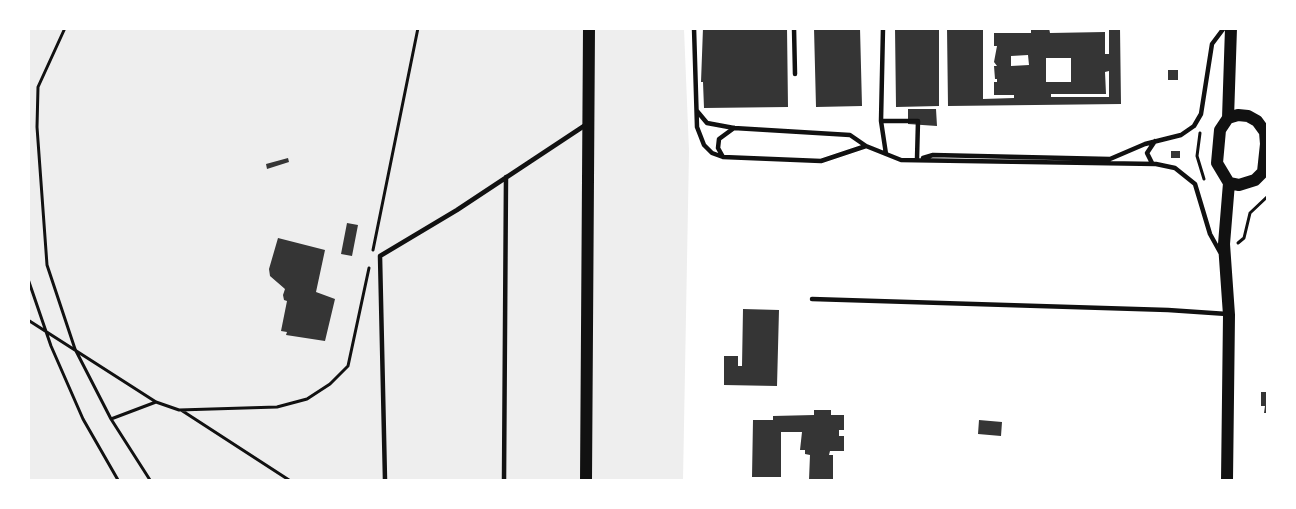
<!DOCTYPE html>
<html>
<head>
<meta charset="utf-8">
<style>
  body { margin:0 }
  #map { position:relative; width:1296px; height:509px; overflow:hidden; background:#fff; font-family:Lato,sans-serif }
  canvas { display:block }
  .frame { position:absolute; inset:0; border:30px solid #fff; pointer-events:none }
</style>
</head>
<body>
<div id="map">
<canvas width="1296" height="509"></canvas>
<div class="frame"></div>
</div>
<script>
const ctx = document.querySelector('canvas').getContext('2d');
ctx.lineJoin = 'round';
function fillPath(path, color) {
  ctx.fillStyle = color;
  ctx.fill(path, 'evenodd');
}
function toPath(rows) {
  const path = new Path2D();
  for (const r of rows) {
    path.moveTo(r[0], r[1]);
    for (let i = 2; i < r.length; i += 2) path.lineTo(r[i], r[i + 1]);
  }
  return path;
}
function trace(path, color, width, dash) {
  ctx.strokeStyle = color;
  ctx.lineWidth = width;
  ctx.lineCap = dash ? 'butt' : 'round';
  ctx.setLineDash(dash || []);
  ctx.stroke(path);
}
fillPath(toPath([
  [28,29,684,29,689,151,683,480,29,480]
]), '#eee');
fillPath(toPath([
  [703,28,787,28,788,107,704,108,703,82,701,82],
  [814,28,860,28,862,106,816,107],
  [895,28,939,28,939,106,896,107],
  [947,28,983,28,983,99,1014,98,1014,95,994,95,994,82,997,82,997,79,995,79,994,66,997,66,994,62,997,46,994,46,994,33,1031,33,1031,28,1049,28,1050,33,1105,32,1105,54,1109,54,1109,28,1120,28,1121,104,948,106],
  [1028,55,1029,65,1011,66,1011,56],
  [1046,58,1071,58,1071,82,1046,82],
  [1109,71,1109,97,1051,97,1051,94,1106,94,1105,72],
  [1168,70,1178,70,1178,80,1168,80],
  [908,109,936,109,937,126,908,124],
  [1171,151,1180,151,1180,158,1171,158],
  [288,158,289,162,267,169,266,164],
  [347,223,358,225,352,256,341,254],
  [278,238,325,250,316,292,335,299,325,341,286,335,287,332,281,331,287,301,284,300,283,295,285,289,270,276,269,269],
  [743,309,779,310,777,386,724,385,724,356,738,356,738,366,742,366],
  [1261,392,1268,392,1268,413,1264,413,1265,406,1261,406],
  [814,410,831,410,831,415,844,415,844,430,839,430,839,436,844,436,844,451,830,451,829,455,833,455,833,480,809,480,810,455,805,454,805,450,800,450,802,432,781,432,781,477,752,477,753,420,773,420,773,416,814,415],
  [979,420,1002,422,1001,436,978,434]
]), '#353535');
trace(toPath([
  [65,28,38,87,37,127,47,265,75,349,111,419,150,480],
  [1200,133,1197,156,1204,179],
  [1238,243,1244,238,1250,213,1268,196],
  [373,250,418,28],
  [28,279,51,346,83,419,118,480],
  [28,320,156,402,179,410,277,407,307,399,330,384,348,366,369,268],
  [181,410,289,480],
  [111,419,156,402]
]), '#111', 3);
trace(toPath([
  [694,28,697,127,704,145,712,153,723,157,821,161,866,146],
  [794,28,795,74],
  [883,28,881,121,918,121,917,159],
  [697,111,707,123,734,128,850,135,866,146,901,160,1156,164,1175,168,1195,184,1210,234,1220,252],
  [881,121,886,154],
  [723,157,718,148,719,139,734,128],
  [923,158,933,155,1110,159,1145,144,1181,135,1194,126,1201,114,1212,44,1224,28],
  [1152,163,1147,153,1155,141],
  [812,299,1168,310,1227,314],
  [385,480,380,256,457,210,587,124],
  [504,480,506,177]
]), '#111', 4.5);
trace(toPath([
  [1238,115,1248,116,1257,121,1265,132,1266,144,1263,172,1255,180,1239,185,1229,183,1217,163,1220,130,1228,118,1238,115],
  [1228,118,1231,28],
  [586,480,589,28],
  [1227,480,1229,315,1224,244,1229,183]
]), '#111', 12);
</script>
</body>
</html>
